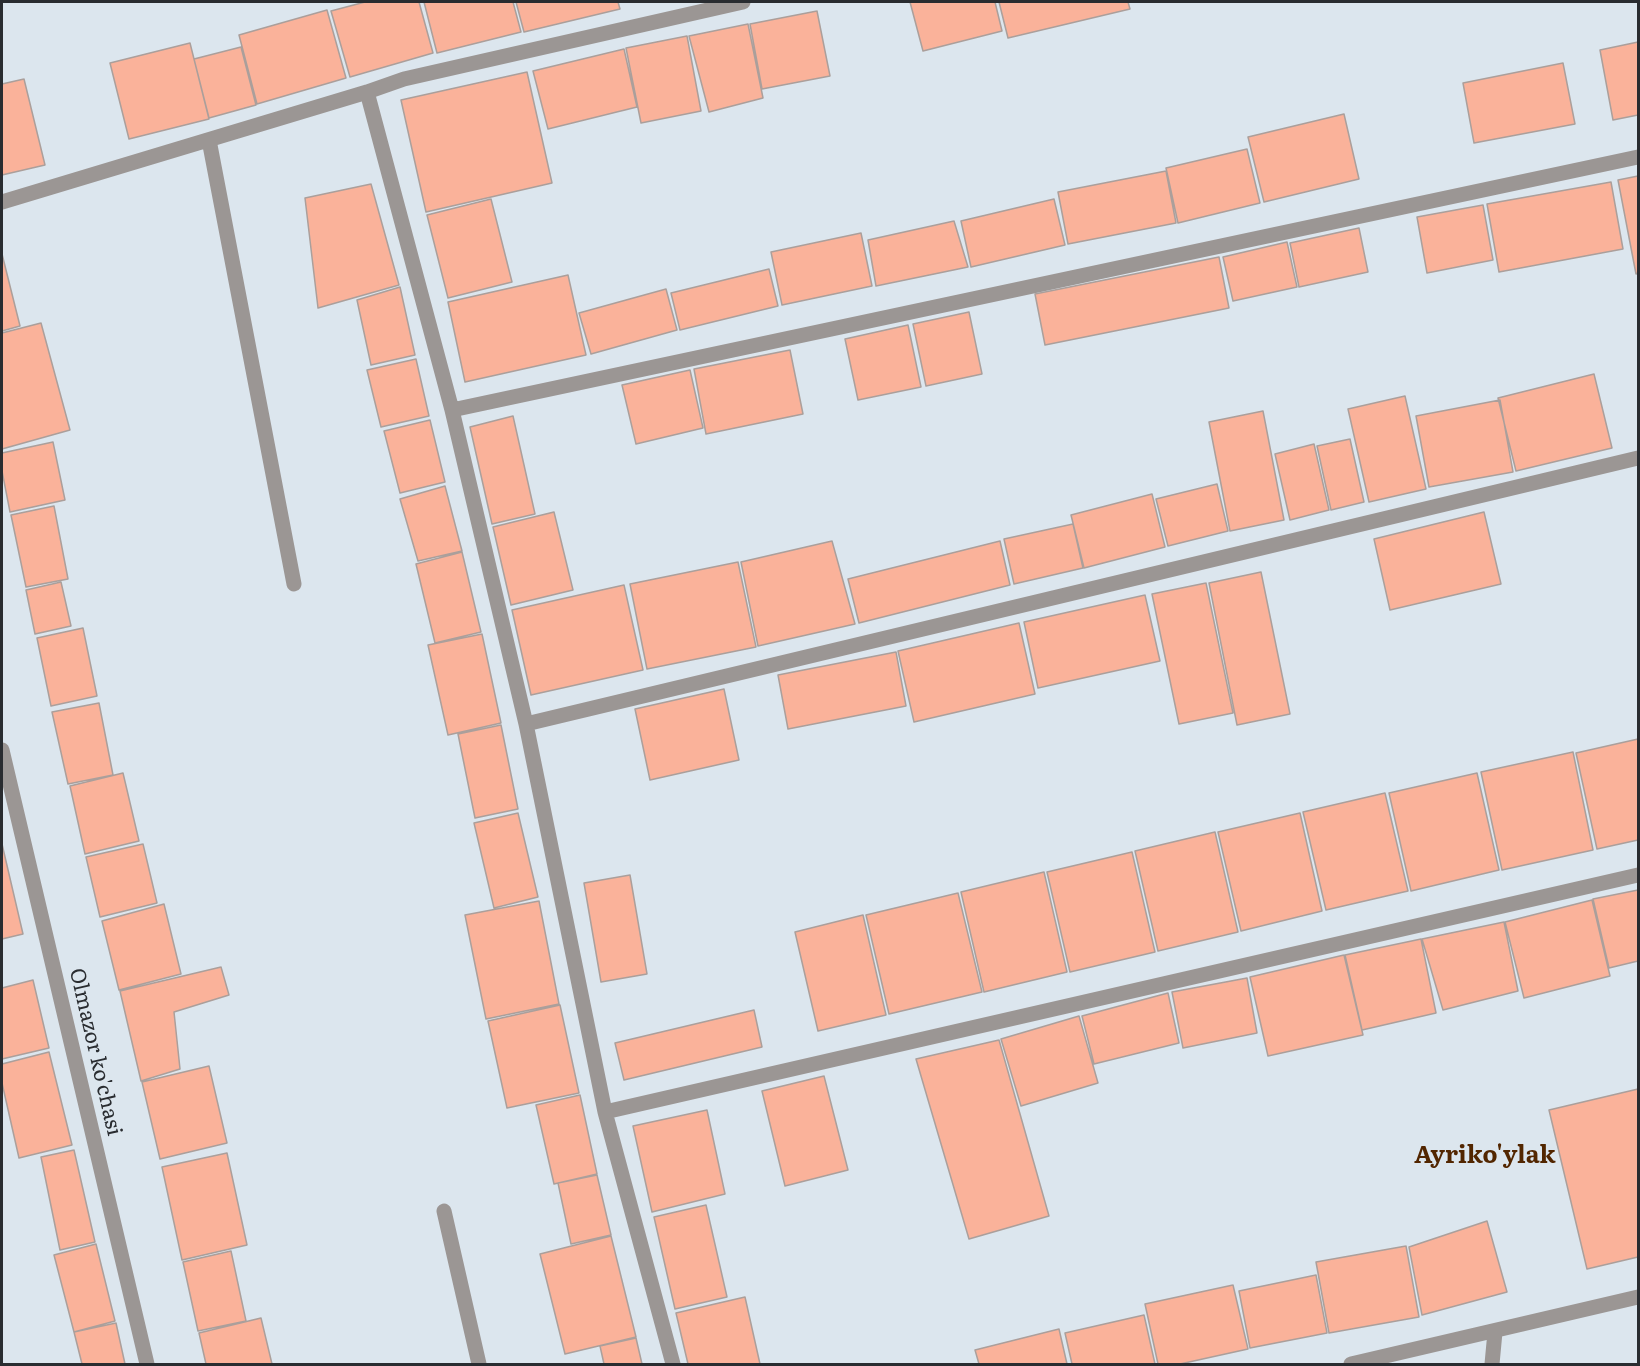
<!DOCTYPE html>
<html>
<head>
<meta charset="utf-8">
<style>
  body { margin:0 }
  #map { position:relative; width:1640px; height:1366px; overflow:hidden; background:#dce6ee; font-family:Literata,serif }
  canvas { display:block }
  .frame { position:absolute; inset:0; border:3px solid #292c30; pointer-events:none }
</style>
</head>
<body>
<div id="map">
<canvas width="1640" height="1366"></canvas>
<div class="frame"></div>
</div>
<script>
const ctx = document.querySelector('canvas').getContext('2d');
ctx.lineJoin = 'round';
function fillPath(path, color) {
  ctx.fillStyle = color;
  ctx.fill(path, 'evenodd');
}
function toPath(rows) {
  const path = new Path2D();
  for (const r of rows) {
    path.moveTo(r[0], r[1]);
    for (let i = 2; i < r.length; i += 2) path.lineTo(r[i], r[i + 1]);
  }
  return path;
}
function trace(path, color, width, dash) {
  ctx.strokeStyle = color;
  ctx.lineWidth = width;
  ctx.lineCap = dash ? 'butt' : 'round';
  ctx.setLineDash(dash || []);
  ctx.stroke(path);
}
function write(font, color, halo, rows, align = 'center') {
  ctx.font = font + ' Literata,serif';
  ctx.lineWidth = 5;
  ctx.setLineDash([]);
  ctx.textBaseline = 'middle';
  ctx.strokeStyle = halo;
  ctx.fillStyle = color;
  for (const [text, x, y, turn = 0] of rows) {
    ctx.save();
    ctx.translate(x, y);
    ctx.rotate((+turn || 0) * Math.PI / 180);
    ctx.textAlign = isNaN(turn) ? turn : align;
    if (halo) ctx.strokeText(text, 0, 0);
    ctx.fillText(text, 0, 0);
    ctx.restore();
  }
}
const building = toPath([
  [365,2,419,2,433,53,350,77,331,11,365,2],
  [424,2,513,2,521,32,437,53,424,2],
  [516,2,618,2,620,9,524,32,516,2],
  [910,2,995,2,1002,31,923,51,910,2],
  [999,2,1128,2,1130,9,1008,38,999,2],
  [327,10,346,78,257,104,239,35,327,10],
  [817,11,830,76,762,89,750,24,817,11],
  [748,24,763,98,709,112,689,36,748,24],
  [687,36,701,111,641,123,626,48,687,36],
  [1638,42,1638,115,1613,120,1600,50,1638,42],
  [190,43,209,119,129,139,110,63,190,43],
  [241,47,256,105,209,118,194,59,241,47],
  [624,49,637,107,548,129,533,71,624,49],
  [1563,63,1575,124,1474,143,1463,83,1563,63],
  [527,72,552,183,426,212,401,100,527,72],
  [24,79,45,165,2,175,2,84,24,79],
  [1344,114,1359,179,1264,202,1248,137,1344,114],
  [1247,149,1260,203,1178,223,1166,168,1247,149],
  [1166,171,1176,223,1068,244,1058,192,1166,171],
  [1638,176,1638,273,1636,274,1618,180,1638,176],
  [1611,182,1623,249,1499,272,1487,204,1611,182],
  [371,184,399,285,318,308,305,198,371,184],
  [491,199,512,282,448,298,427,215,491,199],
  [1054,199,1065,245,971,267,961,221,1054,199],
  [1483,205,1493,260,1427,273,1417,217,1483,205],
  [954,221,968,267,876,286,868,240,954,221],
  [1359,228,1368,272,1299,287,1290,243,1359,228],
  [861,233,872,286,782,305,771,252,861,233],
  [1287,242,1297,287,1233,301,1223,257,1287,242],
  [2,254,20,326,2,331,2,254],
  [1219,257,1229,308,1045,345,1035,294,1219,257],
  [769,269,778,306,680,330,671,293,769,269],
  [568,275,586,355,465,382,448,302,568,275],
  [400,287,415,355,371,365,357,300,400,287],
  [666,289,677,330,591,354,579,313,666,289],
  [969,312,982,374,926,386,913,324,969,312],
  [41,323,70,430,2,449,2,333,41,323],
  [908,325,921,387,858,400,845,339,908,325],
  [790,350,803,414,706,434,694,369,790,350],
  [416,359,429,416,381,427,367,370,416,359],
  [690,370,703,428,636,444,622,385,690,370],
  [1594,374,1612,448,1516,471,1498,398,1594,374],
  [1405,396,1426,489,1369,502,1348,409,1405,396],
  [1500,400,1513,472,1429,487,1416,416,1500,400],
  [1263,411,1284,520,1230,531,1209,422,1263,411],
  [513,416,535,514,492,524,470,427,513,416],
  [430,420,445,482,400,493,384,431,430,420],
  [1350,439,1364,502,1331,510,1317,446,1350,439],
  [53,442,65,500,10,512,2,471,2,453,53,442],
  [1314,444,1329,510,1290,520,1275,454,1314,444],
  [1217,484,1228,531,1168,546,1156,499,1217,484],
  [445,486,462,551,418,561,400,499,445,486],
  [1152,494,1165,547,1084,568,1071,515,1152,494],
  [54,506,68,579,26,587,11,515,54,506],
  [554,512,573,590,511,605,493,527,554,512],
  [1484,512,1501,584,1390,610,1374,539,1484,512],
  [1073,524,1083,568,1014,584,1004,539,1073,524],
  [832,541,855,624,758,646,741,562,832,541],
  [1000,541,1010,585,859,623,848,579,1000,541],
  [462,552,481,632,435,643,416,564,462,552],
  [738,562,756,647,647,669,630,584,738,562],
  [1261,572,1290,714,1237,725,1209,583,1261,572],
  [61,582,71,626,35,634,26,590,61,582],
  [1206,583,1233,713,1179,724,1152,594,1206,583],
  [624,585,643,670,531,695,512,610,624,585],
  [1145,595,1160,661,1038,688,1024,622,1145,595],
  [1019,623,1035,694,914,722,898,651,1019,623],
  [83,628,97,696,51,706,37,638,83,628],
  [482,634,501,723,448,735,428,645,482,634],
  [896,652,906,706,788,729,778,675,896,652],
  [724,689,739,760,650,780,635,709,724,689],
  [99,703,113,775,68,784,52,712,99,703],
  [501,725,518,809,475,818,458,734,501,725],
  [1638,739,1638,840,1597,849,1576,753,1638,739],
  [1573,752,1593,850,1502,870,1481,772,1573,752],
  [123,773,139,841,85,854,70,786,123,773],
  [1477,773,1499,870,1411,891,1389,793,1477,773],
  [1385,793,1408,891,1326,910,1303,812,1385,793],
  [518,813,538,897,494,908,474,823,518,813],
  [1300,813,1322,911,1241,931,1218,832,1300,813],
  [1215,832,1238,932,1158,951,1135,851,1215,832],
  [2,844,23,934,2,939,2,844],
  [143,844,157,903,100,917,86,857,143,844],
  [1132,852,1155,952,1070,972,1047,872,1132,852],
  [1044,872,1067,972,984,992,961,892,1044,872],
  [630,875,647,974,601,982,584,883,630,875],
  [1638,890,1638,961,1609,968,1593,899,1638,890],
  [958,893,982,992,889,1014,866,915,958,893],
  [1592,900,1610,976,1524,998,1505,922,1592,900],
  [539,901,559,1004,486,1019,465,915,539,901],
  [164,904,181,974,119,990,102,921,164,904],
  [863,915,886,1015,818,1031,795,932,863,915],
  [1504,922,1518,991,1443,1010,1422,939,1504,922],
  [1421,939,1436,1013,1362,1030,1345,955,1421,939],
  [1344,955,1363,1035,1268,1056,1250,977,1344,955],
  [221,967,229,995,174,1012,180,1069,141,1081,120,991,221,967],
  [1247,978,1257,1033,1183,1048,1172,992,1247,978],
  [33,980,49,1048,2,1059,2,988,33,980],
  [1168,993,1179,1043,1094,1064,1082,1016,1168,993],
  [560,1005,579,1093,507,1108,488,1021,560,1005],
  [754,1010,762,1047,624,1080,615,1043,754,1010],
  [1079,1016,1098,1083,1021,1106,1001,1039,1079,1016],
  [999,1040,1049,1216,969,1239,916,1059,999,1040],
  [49,1052,72,1145,19,1158,2,1083,2,1064,49,1052],
  [209,1066,227,1143,160,1159,142,1082,209,1066],
  [824,1076,848,1170,785,1186,762,1091,824,1076],
  [1638,1089,1638,1257,1587,1269,1549,1110,1638,1089],
  [580,1095,597,1174,554,1184,536,1105,580,1095],
  [707,1110,725,1194,652,1212,633,1126,707,1110],
  [74,1150,95,1242,60,1250,41,1157,74,1150],
  [227,1153,247,1245,182,1260,162,1167,227,1153],
  [597,1175,611,1235,571,1244,558,1183,597,1175],
  [706,1205,727,1297,675,1309,654,1217,706,1205],
  [1487,1221,1507,1292,1422,1315,1409,1247,1487,1221],
  [611,1236,636,1337,565,1354,540,1254,611,1236],
  [96,1244,115,1321,74,1332,54,1255,96,1244],
  [1406,1246,1419,1317,1329,1333,1316,1262,1406,1246],
  [231,1251,246,1321,198,1331,183,1262,231,1251],
  [1316,1275,1327,1333,1250,1348,1239,1291,1316,1275],
  [1233,1285,1248,1349,1180,1364,1158,1364,1145,1304,1233,1285],
  [745,1297,760,1364,688,1364,676,1313,745,1297],
  [1144,1315,1155,1364,1072,1364,1065,1333,1144,1315],
  [261,1318,272,1364,206,1364,199,1333,261,1318],
  [116,1323,125,1364,82,1364,74,1332,116,1323],
  [1059,1329,1067,1364,979,1364,975,1350,1059,1329],
  [636,1338,642,1364,604,1364,600,1346,636,1338]
]);
fillPath(building, '#fab29a');
trace(building, '#ab9f9b', 1.5);
trace(toPath([
  [367,92,452,410,526,724,605,1112,673,1364],
  [209,140,294,584],
  [2,202,367,92,404,79,743,2],
  [452,410,1638,157],
  [526,724,1638,458],
  [2,750,147,1364],
  [605,1112,1638,875],
  [444,1211,479,1364],
  [1351,1364,1638,1297],
  [1492,1364,1495,1332]
]), '#9b9694', 15);
write('21px', '#292c30', '#dce6ee', [
  ["Olmazor ko'chasi",95,1052,77]
]);
write('bold 24px', '#522600', '#dce6ee', [
  ["Ayriko'ylak",1485,1156]
]);
</script>
</body>
</html>
